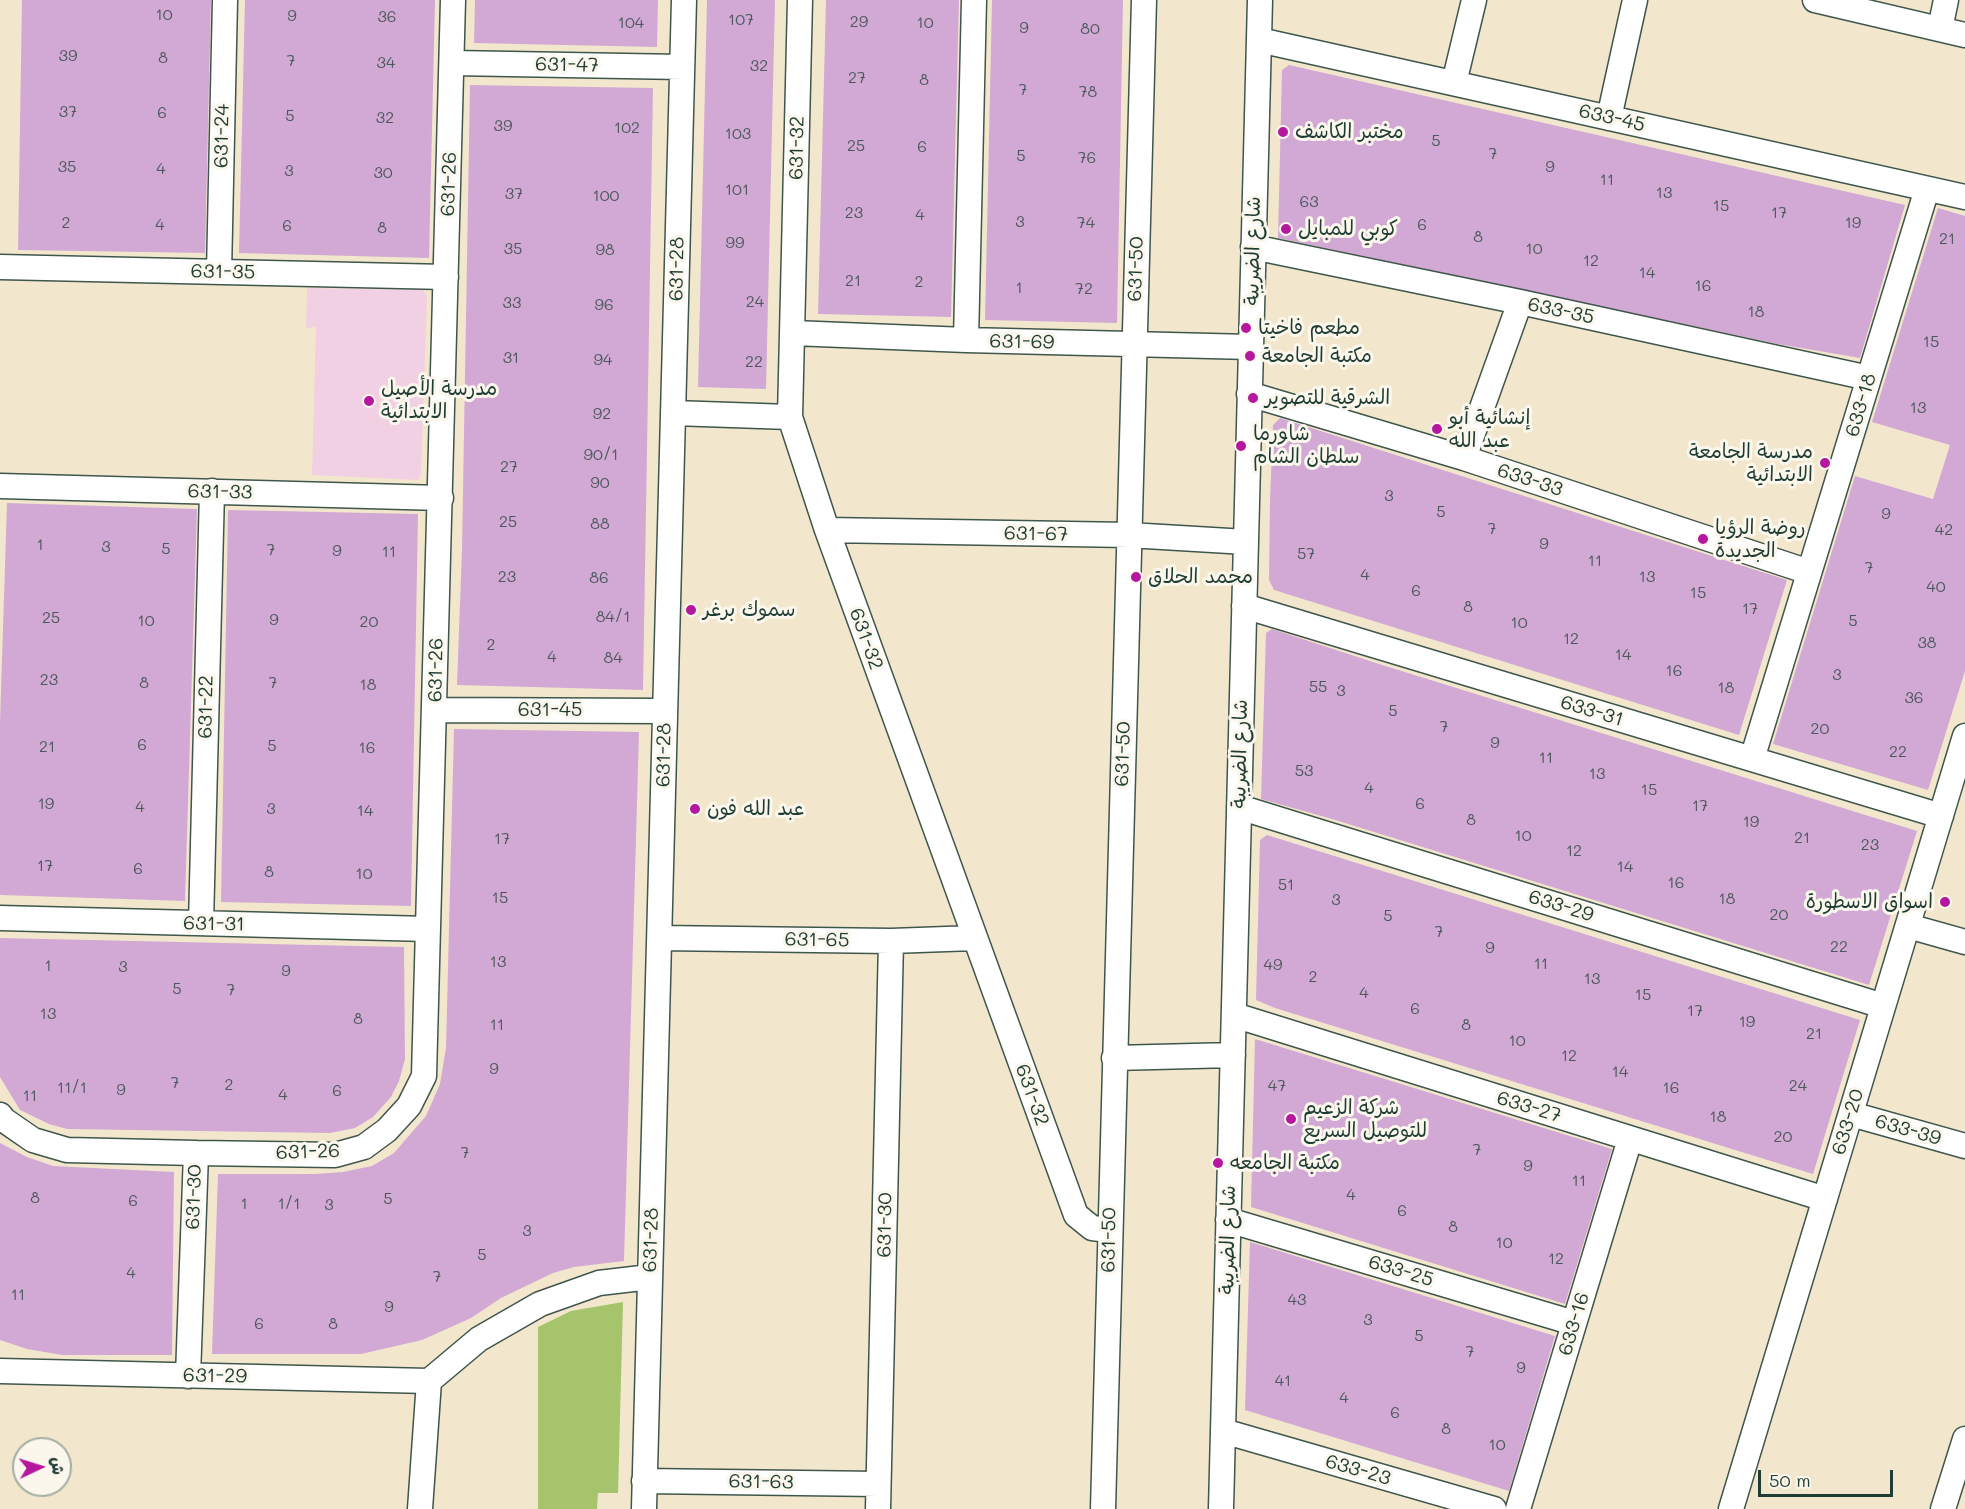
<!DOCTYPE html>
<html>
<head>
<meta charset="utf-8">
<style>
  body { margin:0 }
  #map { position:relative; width:1965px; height:1509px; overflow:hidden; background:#f2e7cd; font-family:Mali,"Playpen Sans Arabic",sans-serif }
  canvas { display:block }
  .north { position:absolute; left:12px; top:1437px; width:60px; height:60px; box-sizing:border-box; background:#fbf7ec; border:2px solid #a3ada2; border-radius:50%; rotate:86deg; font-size:16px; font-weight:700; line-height:24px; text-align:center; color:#1f3d34 }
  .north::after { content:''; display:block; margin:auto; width:21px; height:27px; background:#b5179e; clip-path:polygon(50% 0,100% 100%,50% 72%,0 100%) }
  .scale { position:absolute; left:1758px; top:1470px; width:135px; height:27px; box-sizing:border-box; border:3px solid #1f3d34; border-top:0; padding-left:8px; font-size:18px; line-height:21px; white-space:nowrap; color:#1f3d34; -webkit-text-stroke:4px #fbf7ec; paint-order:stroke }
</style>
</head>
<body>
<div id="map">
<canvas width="1965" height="1509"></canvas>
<div class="north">ش</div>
<div class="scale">50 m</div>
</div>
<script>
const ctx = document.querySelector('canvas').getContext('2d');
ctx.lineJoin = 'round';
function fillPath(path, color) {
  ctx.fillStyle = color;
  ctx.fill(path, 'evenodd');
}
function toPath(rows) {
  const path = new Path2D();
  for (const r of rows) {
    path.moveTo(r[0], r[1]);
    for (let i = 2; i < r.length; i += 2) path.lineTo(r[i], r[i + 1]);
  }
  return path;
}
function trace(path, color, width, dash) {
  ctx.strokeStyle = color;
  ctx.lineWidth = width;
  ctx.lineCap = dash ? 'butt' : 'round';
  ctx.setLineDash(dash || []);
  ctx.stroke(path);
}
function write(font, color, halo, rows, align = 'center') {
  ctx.font = font + ' Mali,"Playpen Sans Arabic",sans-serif';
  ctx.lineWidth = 6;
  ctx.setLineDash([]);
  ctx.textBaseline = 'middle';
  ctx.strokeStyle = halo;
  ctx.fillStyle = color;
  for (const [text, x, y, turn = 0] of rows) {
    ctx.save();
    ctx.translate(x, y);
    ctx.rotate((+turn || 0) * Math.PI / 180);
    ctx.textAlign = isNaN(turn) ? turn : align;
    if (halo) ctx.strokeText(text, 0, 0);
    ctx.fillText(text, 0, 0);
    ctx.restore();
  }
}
fillPath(toPath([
  [307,288,423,290,427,296,421,475,418,480,312,475,316,327,306,328]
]), '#f1d0e3');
fillPath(toPath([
  [623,1302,618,1493,598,1493,597,1509,538,1509,538,1327,571,1311]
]), '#a6c46c');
fillPath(toPath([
  [22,0,211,0,205,253,18,250],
  [245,0,435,0,429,258,239,253],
  [475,0,658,0,657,47,474,43],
  [707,0,775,0,766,389,698,387],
  [826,0,959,0,951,317,818,314],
  [992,0,1123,0,1117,323,985,320],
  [1289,65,1905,205,1860,358,1778,344,1278,238,1282,70],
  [470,85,653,88,643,690,457,685,462,549],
  [1938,208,1965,216,1965,671,1928,790,1773,744,1855,476,1933,499,1950,445,1872,422],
  [1280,418,1787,580,1739,735,1274,590,1269,580,1270,500,1273,425],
  [7,503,197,509,185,901,0,895,0,722],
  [228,510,418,514,411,906,221,902],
  [1272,629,1379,664,1917,831,1869,985,1332,819,1261,799,1266,633],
  [454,729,639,732,624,1261,574,1267,553,1273,501,1298,471,1318,422,1340,361,1354,212,1354,218,1174,315,1174,343,1172,372,1166,394,1153,419,1124,426,1116,440,1084,446,1048],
  [1267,835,1860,1020,1813,1174,1275,1008,1256,1000,1260,840],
  [0,938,404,947,405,1059,399,1081,391,1097,373,1117,355,1128,330,1133,67,1129,49,1124,20,1110,0,1077],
  [1255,1039,1612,1149,1565,1304,1251,1207],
  [0,1143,27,1157,53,1166,174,1172,172,1355,62,1355,27,1349,0,1340],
  [1250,1242,1555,1336,1509,1491,1245,1410]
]), '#d1a9d4');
const minor = toPath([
  [800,0,790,417,827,530,1076,1215,1092,1228,1109,1230],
  [1815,0,1965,35],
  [1940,29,1946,0],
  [1259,40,1965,197],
  [452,63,682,67],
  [1454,83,1474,0],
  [1609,118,1635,0],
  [1253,247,1520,302,1869,378],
  [0,267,446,277],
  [219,272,225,0],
  [793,333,966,340,1251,347],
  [966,340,974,0],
  [1249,394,1464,458,1809,572],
  [673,413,790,417],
  [1464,458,1520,302],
  [0,486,441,498],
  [827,530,1129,535,1246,542],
  [1244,606,1941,816],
  [435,710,665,711],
  [1752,759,1927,189],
  [1239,807,1883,1006],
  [0,918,428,929],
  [201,923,212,491],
  [1908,926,1965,942],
  [660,938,891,941,974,938],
  [1234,1015,1825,1199],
  [1114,1058,1233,1055],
  [1851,1114,1965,1146],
  [0,1115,4,1120,33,1140,67,1150,196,1153,188,1376],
  [196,1153,335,1155,364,1147,387,1130,409,1106,424,1076,453,0],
  [1228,1220,1574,1323],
  [0,1371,429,1381],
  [1223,1431,1494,1509],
  [644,1481,878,1484],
  [420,1509,429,1381,479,1339,540,1304,599,1283,650,1277],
  [644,1509,684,0],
  [878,1509,891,941],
  [1103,1509,1144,0],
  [1221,1509,1260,0],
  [1518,1509,1630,1139],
  [1731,1509,1965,736],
  [1943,1509,1965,1439]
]);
trace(minor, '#3f564b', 27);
trace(minor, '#fff', 24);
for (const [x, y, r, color] of [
  [1283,132,6,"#b5179e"],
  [1286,229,6,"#b5179e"],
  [1246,328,6,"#b5179e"],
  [1250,356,6,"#b5179e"],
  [1253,398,6,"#b5179e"],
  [369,401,6,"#b5179e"],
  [1437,429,6,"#b5179e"],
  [1241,446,6,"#b5179e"],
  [1825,463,6,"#b5179e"],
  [1703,539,6,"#b5179e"],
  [1136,577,6,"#b5179e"],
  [691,610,6,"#b5179e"],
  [695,809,6,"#b5179e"],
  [1945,902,6,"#b5179e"],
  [1291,1119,6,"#b5179e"],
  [1218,1163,6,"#b5179e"]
]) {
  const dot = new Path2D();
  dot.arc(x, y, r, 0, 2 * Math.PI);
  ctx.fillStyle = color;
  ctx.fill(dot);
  trace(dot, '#fbf7ec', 2);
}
write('16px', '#4c585c', null, [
  ["10",164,15],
  ["9",292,16],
  ["36",387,17],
  ["107",741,20],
  ["29",859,22],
  ["104",631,23],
  ["10",925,23],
  ["9",1024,28],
  ["80",1090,29],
  ["39",68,56],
  ["8",163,58],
  ["7",291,61],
  ["34",386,63],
  ["32",759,66],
  ["27",857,78],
  ["8",924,80],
  ["7",1023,90],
  ["78",1088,92],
  ["37",68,112],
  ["6",162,113],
  ["5",290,116],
  ["32",385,118],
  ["39",503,126],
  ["102",627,128],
  ["103",738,134],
  ["5",1436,141],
  ["25",856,146],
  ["6",922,147],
  ["7",1493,154],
  ["5",1021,156],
  ["76",1087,158],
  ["35",67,167],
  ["9",1550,167],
  ["4",161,169],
  ["3",289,171],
  ["30",383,173],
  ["11",1607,180],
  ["101",737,190],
  ["13",1664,193],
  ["37",514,194],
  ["100",606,196],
  ["63",1309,202],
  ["15",1721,206],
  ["23",854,213],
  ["17",1779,213],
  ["4",920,215],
  ["3",1020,222],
  ["2",66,223],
  ["74",1086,223],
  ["19",1853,223],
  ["4",160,225],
  ["6",1422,225],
  ["6",287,226],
  ["8",382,228],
  ["8",1478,237],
  ["21",1947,239],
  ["99",735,243],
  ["35",513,249],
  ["10",1534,249],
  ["98",605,250],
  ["12",1591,261],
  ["14",1647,273],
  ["21",853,281],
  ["2",919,282],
  ["16",1703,286],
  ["1",1019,288],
  ["72",1084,289],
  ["24",755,302],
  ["33",512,303],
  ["96",604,305],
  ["18",1756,312],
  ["15",1931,342],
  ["31",511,358],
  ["94",603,360],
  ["22",754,362],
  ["13",1918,408],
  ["92",602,414],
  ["90/1",601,455],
  ["27",509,467],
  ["90",600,483],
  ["3",1389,496],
  ["5",1441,512],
  ["9",1886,514],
  ["25",508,522],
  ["88",600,524],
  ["7",1492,529],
  ["42",1944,530],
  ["9",1544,544],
  ["1",40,545],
  ["3",106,547],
  ["5",166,549],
  ["7",271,550],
  ["9",337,551],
  ["11",389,552],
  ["57",1306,554],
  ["11",1595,561],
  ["7",1869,568],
  ["4",1365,575],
  ["23",507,577],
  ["13",1647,577],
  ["86",599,578],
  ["40",1936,587],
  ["6",1416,591],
  ["15",1698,593],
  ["8",1468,607],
  ["17",1750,609],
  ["84/1",613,617],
  ["25",51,618],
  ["9",274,620],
  ["10",146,621],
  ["5",1853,621],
  ["20",369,622],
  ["10",1519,623],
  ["12",1571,639],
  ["38",1927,643],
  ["2",491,645],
  ["14",1623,655],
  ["4",552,657],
  ["84",613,658],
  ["16",1674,671],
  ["3",1837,675],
  ["23",49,680],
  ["8",144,683],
  ["7",273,683],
  ["18",368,685],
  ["55",1318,687],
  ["18",1726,688],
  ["3",1341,691],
  ["36",1914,698],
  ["5",1393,711],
  ["7",1444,727],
  ["20",1820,729],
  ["9",1495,743],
  ["6",142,745],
  ["5",272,746],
  ["21",47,747],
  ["16",367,748],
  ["22",1898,752],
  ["11",1546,758],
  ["53",1304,771],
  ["13",1597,774],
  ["4",1369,788],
  ["15",1649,790],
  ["19",46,804],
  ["6",1420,804],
  ["17",1700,806],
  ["4",140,807],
  ["3",271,809],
  ["14",365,811],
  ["8",1471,820],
  ["19",1751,822],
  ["10",1523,836],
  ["21",1802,838],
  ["17",502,839],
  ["23",1870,845],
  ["12",1574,851],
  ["17",45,866],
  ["14",1625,867],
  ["6",138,869],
  ["8",269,872],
  ["10",364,874],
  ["16",1676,883],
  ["51",1286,885],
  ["15",500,898],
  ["18",1727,899],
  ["3",1336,900],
  ["20",1779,915],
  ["5",1388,916],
  ["7",1439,932],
  ["22",1839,947],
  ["9",1490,948],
  ["13",498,962],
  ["11",1541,964],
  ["49",1273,965],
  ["1",48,966],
  ["3",123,967],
  ["9",286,971],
  ["2",1313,977],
  ["13",1592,979],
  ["5",177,989],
  ["7",231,990],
  ["4",1364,993],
  ["15",1643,995],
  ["6",1415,1009],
  ["17",1695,1011],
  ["13",48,1014],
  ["8",358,1019],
  ["19",1747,1022],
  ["11",497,1025],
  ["8",1466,1025],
  ["21",1814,1034],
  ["10",1517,1041],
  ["12",1569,1056],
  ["9",494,1069],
  ["14",1620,1072],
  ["7",175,1083],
  ["2",229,1085],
  ["47",1277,1086],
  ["24",1798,1086],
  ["11/1",72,1088],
  ["16",1671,1088],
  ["9",121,1090],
  ["6",337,1091],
  ["4",283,1095],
  ["11",30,1096],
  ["18",1718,1117],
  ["20",1783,1137],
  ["7",1477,1150],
  ["7",465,1153],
  ["9",1528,1166],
  ["11",1579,1181],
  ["4",1351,1195],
  ["8",35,1198],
  ["5",388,1199],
  ["6",133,1201],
  ["1",244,1204],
  ["1/1",289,1204],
  ["3",329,1205],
  ["6",1402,1211],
  ["8",1453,1227],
  ["3",527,1231],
  ["10",1504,1243],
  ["5",482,1255],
  ["12",1556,1259],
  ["4",131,1273],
  ["7",437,1277],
  ["11",18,1295],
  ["43",1297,1300],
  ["9",389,1307],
  ["3",1368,1320],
  ["6",259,1324],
  ["8",333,1324],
  ["5",1419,1336],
  ["7",1470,1352],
  ["9",1521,1368],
  ["41",1283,1381],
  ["4",1344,1398],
  ["6",1395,1413],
  ["8",1446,1429],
  ["10",1497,1445]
]);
write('20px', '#1f3d34', '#fbf7ec', [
  ["631-47",567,65,1],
  ["633-45",1612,118,13],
  ["631-24",222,136,-89],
  ["631-32",797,148,-89],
  ["631-26",449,184,-88],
  ["شارع الضريبة",1253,251,-89],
  ["631-28",677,269,-89],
  ["631-50",1136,269,-88],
  ["631-35",223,272,1],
  ["633-35",1561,311,12],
  ["631-69",1022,342,1],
  ["633-18",1861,405,-73],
  ["633-33",1530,480,18],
  ["631-33",220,492,1],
  ["631-67",1036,534,1],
  ["631-32",866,639,70],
  ["631-26",436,670,-89],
  ["631-22",206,707,-89],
  ["631-45",550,710],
  ["633-31",1592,711,17],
  ["631-50",1123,754,-88],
  ["شارع الضريبة",1240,754,-89],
  ["631-28",664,755,-89],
  ["633-29",1561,906,17],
  ["631-31",214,924,1],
  ["631-65",817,940,1],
  ["631-32",1032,1095,70],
  ["633-27",1529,1107,17],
  ["633-20",1848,1122,-73],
  ["633-39",1908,1130,16],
  ["631-26",308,1152,-2],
  ["631-30",194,1197,-88],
  ["631-30",885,1225,-89],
  ["631-28",651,1240,-88],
  ["631-50",1109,1240,-89],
  ["شارع الضريبة",1228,1240,-89],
  ["633-25",1401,1271,17],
  ["633-16",1574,1324,-73],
  ["631-29",215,1376,1],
  ["633-23",1358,1470,16],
  ["631-63",761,1482,1]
]);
write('20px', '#1f3d34', '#fbf7ec', [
  ["مختبر الكاشف",1295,132],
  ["كوبي للمبايل",1298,229],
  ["مطعم فاخيتا",1258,328],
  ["مكتبة الجامعة",1262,356],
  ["مدرسة الأصيل",381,389],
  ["الابتدائية",381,412],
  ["الشرقية للتصوير",1265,398],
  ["إنشائية أبو",1449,418],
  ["عبد الله",1449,441],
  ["شاورما",1253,434],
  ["سلطان الشام",1253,457],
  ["مدرسة الجامعة",1813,452,"right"],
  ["الابتدائية",1813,475,"right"],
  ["روضة الرؤيا",1715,528],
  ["الجديدة",1715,551],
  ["محمد الحلاق",1148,577],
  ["سموك برغر",703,610],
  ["عبد الله فون",707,809],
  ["اسواق الاسطورة",1933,902,"right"],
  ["شركة الزعيم",1303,1108],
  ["للتوصيل السريع",1303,1131],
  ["مكتبة الجامعه",1230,1163]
], 'left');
</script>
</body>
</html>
